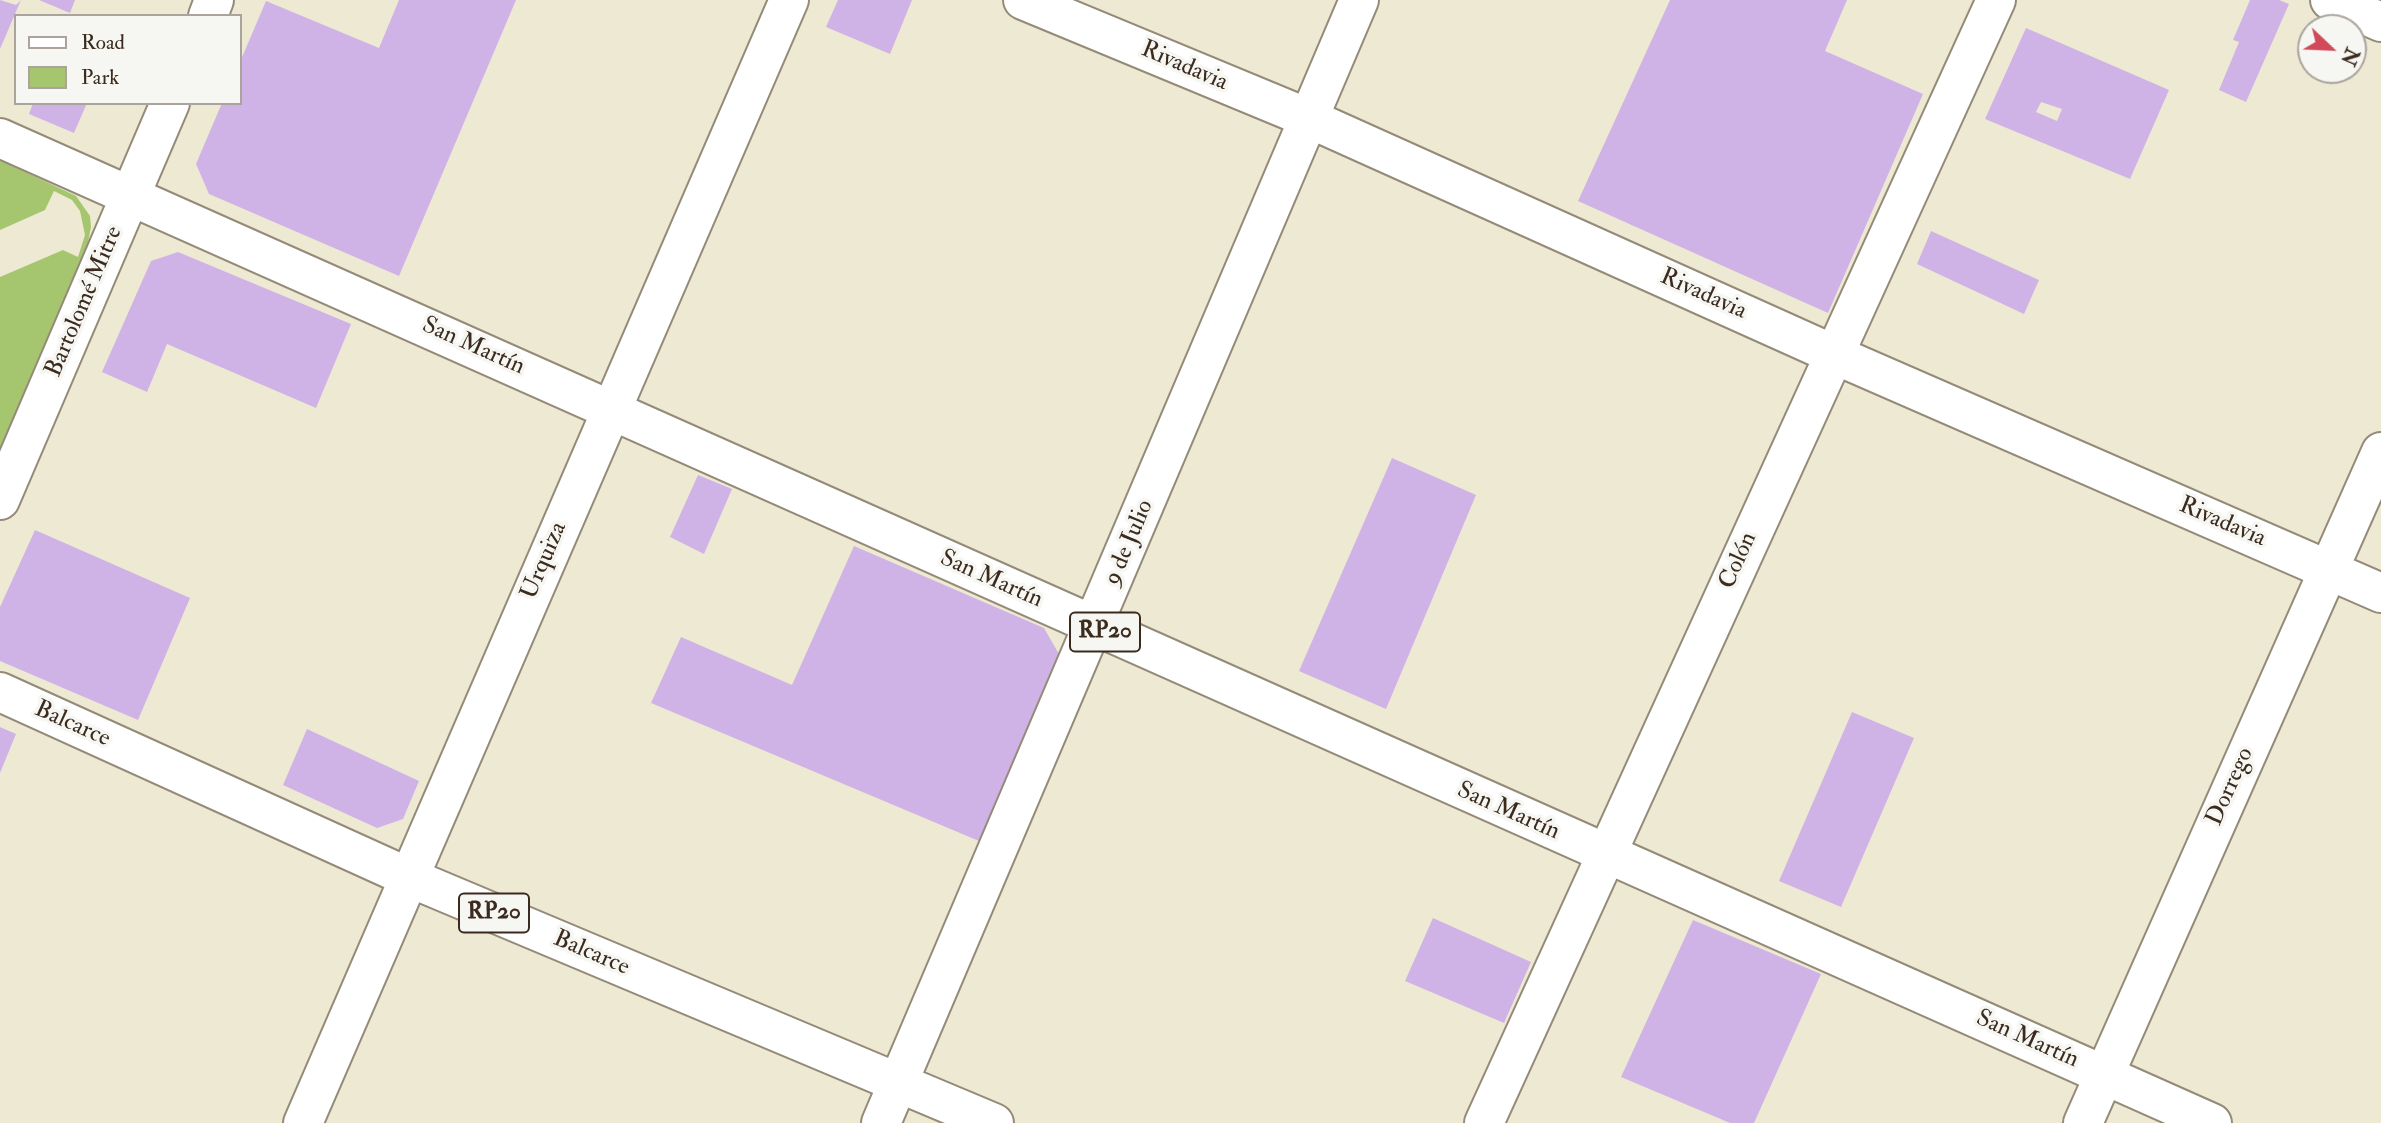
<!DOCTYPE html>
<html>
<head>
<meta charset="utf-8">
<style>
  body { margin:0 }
  #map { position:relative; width:2381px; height:1123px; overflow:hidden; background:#eee9d3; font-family:"IM FELL Double Pica",serif }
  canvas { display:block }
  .legend { position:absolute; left:14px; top:14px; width:228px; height:91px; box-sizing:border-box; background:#f6f6f2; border:2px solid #aba49d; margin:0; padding:9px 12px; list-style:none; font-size:21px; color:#3b2a1e }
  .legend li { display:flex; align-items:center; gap:14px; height:35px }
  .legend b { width:35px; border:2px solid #aba49d }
  .north { position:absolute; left:2297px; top:14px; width:70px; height:70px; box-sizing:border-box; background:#f6f6f2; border:2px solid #aba49d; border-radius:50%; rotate:113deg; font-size:19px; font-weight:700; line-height:28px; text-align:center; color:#3b2a1e }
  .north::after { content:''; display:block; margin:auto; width:24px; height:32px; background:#d1495b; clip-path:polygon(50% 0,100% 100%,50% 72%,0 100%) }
</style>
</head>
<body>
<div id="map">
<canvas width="2381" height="1123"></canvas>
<ul class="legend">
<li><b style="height:9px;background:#fff"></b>Road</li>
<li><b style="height:19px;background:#a5c66f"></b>Park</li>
</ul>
<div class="north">N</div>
</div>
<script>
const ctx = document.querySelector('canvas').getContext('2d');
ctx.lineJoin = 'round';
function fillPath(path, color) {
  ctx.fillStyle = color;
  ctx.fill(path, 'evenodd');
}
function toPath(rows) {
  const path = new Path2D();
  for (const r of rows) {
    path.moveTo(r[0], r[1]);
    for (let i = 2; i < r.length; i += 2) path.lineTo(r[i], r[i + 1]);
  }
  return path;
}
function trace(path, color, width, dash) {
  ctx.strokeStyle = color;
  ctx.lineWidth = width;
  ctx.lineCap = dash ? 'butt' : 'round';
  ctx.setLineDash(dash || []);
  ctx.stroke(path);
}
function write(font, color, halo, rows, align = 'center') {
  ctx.font = font + ' "IM FELL Double Pica",serif';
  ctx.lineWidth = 7;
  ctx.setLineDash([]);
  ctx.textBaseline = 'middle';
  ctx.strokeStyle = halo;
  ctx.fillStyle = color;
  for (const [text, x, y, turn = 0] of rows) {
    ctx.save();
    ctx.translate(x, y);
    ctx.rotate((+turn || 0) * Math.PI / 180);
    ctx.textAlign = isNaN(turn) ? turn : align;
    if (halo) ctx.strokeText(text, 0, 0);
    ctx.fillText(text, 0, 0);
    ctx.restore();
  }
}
fillPath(toPath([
  [0,160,76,196,90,216,91,227,87,248,0,452,0,277,63,250,78,257,85,235,80,211,72,200,54,191,45,210,0,230]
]), '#a5c66f');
fillPath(toPath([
  [0,0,16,5,21,0,0,49],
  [39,0,75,0,70,13],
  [399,0,516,0,399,276,209,194,196,164,222,103,240,103,240,62,266,1,379,48],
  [838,0,912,0,890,54,826,27],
  [1670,0,1847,0,1825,51,1923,94,1828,313,1578,201],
  [2250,0,2279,0,2289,4,2246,102,2219,90,2239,42,2233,40],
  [2026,28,2169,90,2130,179,1985,119],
  [2041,102,2062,109,2057,121,2036,112],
  [33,103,87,103,74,133,29,114],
  [1931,231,2039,280,2024,314,1917,264],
  [178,252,351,324,316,408,167,344,147,392,102,372,151,261],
  [1392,458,1476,495,1386,709,1299,671],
  [698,475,732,489,704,554,670,537],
  [35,530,190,598,138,720,0,661,0,607],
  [854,546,1044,628,1059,654,979,841,651,703,681,637,792,685],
  [1852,712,1914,738,1841,907,1779,881],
  [0,727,16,734,0,773],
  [307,729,419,781,403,819,377,828,283,785],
  [1433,918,1531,962,1504,1023,1405,981],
  [1693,920,1821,974,1754,1123,1730,1123,1621,1077]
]), '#d0b3e6');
const street = toPath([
  [1023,0,1308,118,1833,354,2381,593],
  [2330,0,2381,22],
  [208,16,214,0],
  [0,500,170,103],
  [303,1123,789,0],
  [881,1123,1359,0],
  [1484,1123,1996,0],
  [2083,1123,2381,452]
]);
const primary = toPath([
  [0,138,2212,1123],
  [0,692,408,877,994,1123]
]);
trace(street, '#948a78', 42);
trace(primary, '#948a78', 42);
trace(street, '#fff', 38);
trace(primary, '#fff', 38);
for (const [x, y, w] of [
  [1105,632,70],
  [494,913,70]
]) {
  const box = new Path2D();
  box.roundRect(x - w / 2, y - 19.5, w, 39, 5);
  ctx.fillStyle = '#f6f6f2';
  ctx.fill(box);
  trace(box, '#3b2a1e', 2);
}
write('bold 23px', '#3b2a1e', null, [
  ["RP20",1105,632],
  ["RP20",494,913]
]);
write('24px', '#3b2a1e', '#f6f6f2', [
  ["Rivadavia",1184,67,23],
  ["Rivadavia",1703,295,24],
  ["Bartolomé Mitre",85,302,-67],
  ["San Martín",473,347,24],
  ["Rivadavia",2222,523,23],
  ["9 de Julio",1130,543,-67],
  ["Urquiza",545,561,-67],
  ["Colón",1739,561,-66],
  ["San Martín",991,580,24],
  ["Balcarce",72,725,24],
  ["Dorrego",2231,787,-66],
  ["San Martín",1508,812,24],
  ["Balcarce",591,954,23],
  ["San Martín",2027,1040,24]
]);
</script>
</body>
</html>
